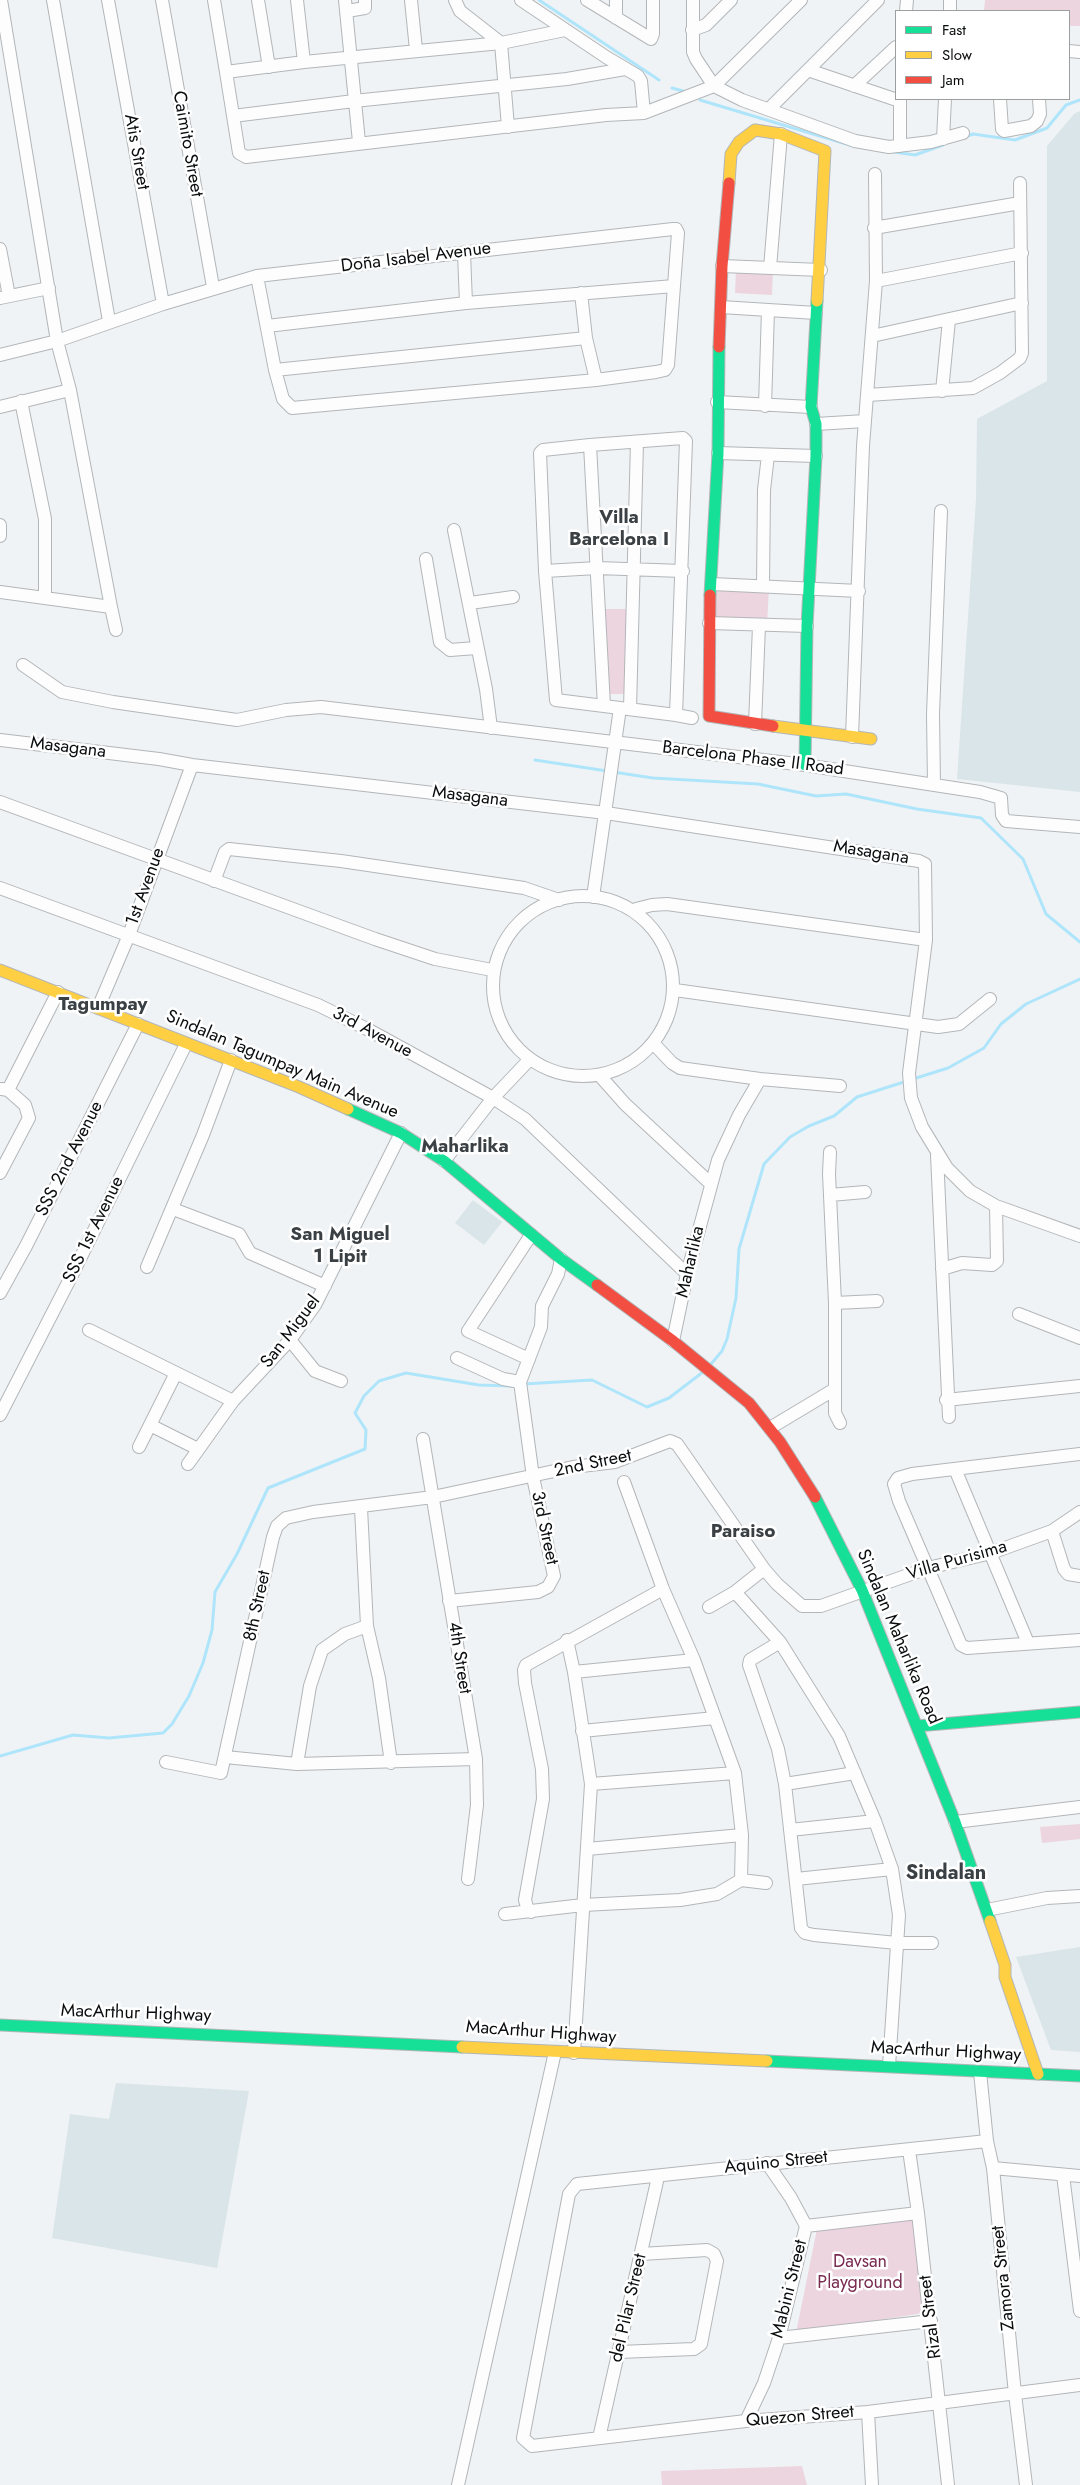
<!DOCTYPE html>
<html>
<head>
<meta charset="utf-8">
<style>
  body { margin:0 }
  #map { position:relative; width:1080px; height:2485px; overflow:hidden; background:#eff3f5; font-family:Jost,sans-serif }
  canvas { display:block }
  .legend { position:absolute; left:895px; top:10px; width:175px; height:90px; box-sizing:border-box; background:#fff; border:1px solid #9d9e9e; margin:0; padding:6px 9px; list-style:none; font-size:15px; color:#0a0c0d }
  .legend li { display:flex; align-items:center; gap:10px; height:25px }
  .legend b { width:25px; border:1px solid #9d9e9e }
</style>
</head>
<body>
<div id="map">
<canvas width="1080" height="2485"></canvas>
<ul class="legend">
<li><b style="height:6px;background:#16e098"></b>Fast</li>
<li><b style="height:6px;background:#ffcf43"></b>Slow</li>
<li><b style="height:6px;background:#f24e42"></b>Jam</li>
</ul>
</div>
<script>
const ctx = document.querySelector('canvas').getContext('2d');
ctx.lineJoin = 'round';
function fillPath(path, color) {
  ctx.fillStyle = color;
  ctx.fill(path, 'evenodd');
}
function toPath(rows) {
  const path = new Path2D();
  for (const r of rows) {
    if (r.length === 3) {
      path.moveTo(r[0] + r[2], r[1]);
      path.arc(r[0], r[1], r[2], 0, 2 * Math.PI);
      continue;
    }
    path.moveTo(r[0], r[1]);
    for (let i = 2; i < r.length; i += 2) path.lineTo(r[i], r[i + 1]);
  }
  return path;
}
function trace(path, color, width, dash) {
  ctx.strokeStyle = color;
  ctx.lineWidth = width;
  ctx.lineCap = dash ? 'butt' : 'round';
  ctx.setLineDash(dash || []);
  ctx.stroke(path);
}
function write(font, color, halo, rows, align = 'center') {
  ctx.font = font + ' Jost,sans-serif';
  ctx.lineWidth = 5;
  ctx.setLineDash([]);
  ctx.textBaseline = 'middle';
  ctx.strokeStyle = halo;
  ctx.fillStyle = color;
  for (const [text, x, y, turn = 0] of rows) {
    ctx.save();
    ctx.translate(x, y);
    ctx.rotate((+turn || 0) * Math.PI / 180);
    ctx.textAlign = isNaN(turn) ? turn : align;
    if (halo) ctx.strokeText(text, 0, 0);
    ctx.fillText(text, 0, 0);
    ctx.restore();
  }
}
fillPath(toPath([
  [1080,111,1080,792,957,779,976,499,977,419,1047,381,1047,146,1074,114],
  [473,1200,502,1222,484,1245,455,1223],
  [1080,1947,1080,2052,1051,2050,1016,1957],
  [116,2083,249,2091,217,2268,52,2238,70,2114,109,2119]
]), '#dae5e9');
fillPath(toPath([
  [985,0,1080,0,1080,26,1069,26,1069,11,984,11],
  [736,270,773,272,772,295,735,293],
  [713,585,769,588,767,625,711,622],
  [603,609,628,609,627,694,603,694],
  [1080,1824,1080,1839,1042,1843,1040,1827],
  [919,2216,930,2312,796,2333,817,2229],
  [802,2466,807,2485,662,2485,661,2471]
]), '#ecd5df');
trace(toPath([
  [539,0,659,80],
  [672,88,683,91],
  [700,100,853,146],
  [965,137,973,134,1015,140,1047,128,1066,105,1080,100],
  [894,152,915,155,943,145],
  [535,760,607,771],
  [613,772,653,778,758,784,816,796,846,794,917,809,981,818,1023,859,1046,914,1080,942],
  [913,1079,948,1068,984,1048,1001,1024,1026,1004,1080,979],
  [711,1364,722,1351,727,1339,736,1298,739,1249,764,1164,790,1137,809,1126,834,1116,857,1097,907,1081],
  [524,1384,592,1380,647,1407,669,1398,703,1372],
  [0,1756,73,1735,109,1738,163,1733,172,1724,189,1696,203,1663,212,1630,215,1592,237,1554,268,1488,365,1449,366,1430,355,1413,364,1396,379,1381,406,1373,479,1385,512,1386]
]), '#afe5fb', 3);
const street = toPath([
  [53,0,109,321],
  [108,0,163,304],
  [162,0,213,287],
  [214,0,226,72,304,62],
  [258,0,269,67],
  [297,0,304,62,501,43,460,11,455,0],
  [345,0,359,142],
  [411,0,416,50],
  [521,0,606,57,638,76,641,81,644,113],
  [587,0,651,39,653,34,653,0],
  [616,0,616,18],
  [693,0,693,52,696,59,714,86,742,100,855,141,889,147,931,142,963,133],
  [347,11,365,8,365,0],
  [906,11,907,0],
  [950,11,950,0],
  [692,30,706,25,731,0],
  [1069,51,1080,52],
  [808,70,900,101],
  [226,72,239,153,246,157,606,115,644,113,714,86,801,0],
  [854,86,896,47],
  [1000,99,1002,129,1004,131,1031,126,1037,121,1040,114,1039,99],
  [769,109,878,0],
  [233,116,354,101,567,79,625,69],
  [508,127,501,43,565,30],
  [943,139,945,99],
  [900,146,900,99],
  [874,228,1020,203],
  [0,249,9,296],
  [464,253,466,303],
  [722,266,821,270],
  [770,268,781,134],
  [876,281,1022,253],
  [581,293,586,338,596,380],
  [0,298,49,288],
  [721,307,816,313],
  [267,326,466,303,674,286],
  [872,336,1022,303],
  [0,355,57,341,163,304,257,276,673,229,676,229,678,233,668,365,665,370,656,372,596,380,292,408,283,399,275,370,257,276],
  [275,370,586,338],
  [942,391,949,320],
  [868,395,973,388,1000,373,1020,358,1022,353,1020,183],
  [21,401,45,519,45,598],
  [717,402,811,407],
  [765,406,768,310],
  [0,407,70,390],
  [816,424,865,421],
  [683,438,686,441,676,715,556,700,545,571,540,453,543,450,590,445,683,438],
  [590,445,604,706],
  [718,453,816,456],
  [0,525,0,536],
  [454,530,486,689,491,728],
  [426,559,440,642,450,650,476,648],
  [545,571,597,568,683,571],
  [712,584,859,591],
  [763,586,764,490,768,455],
  [0,592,111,607,70,390,57,341,1,0],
  [470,603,513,597],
  [111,607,116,630],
  [709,623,807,626],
  [23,665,62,692,113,702,237,720,286,710,321,707,805,765,980,792,1001,798,1002,815,1006,821,1080,827],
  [630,709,637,442],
  [676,715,692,718],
  [755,724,759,626],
  [852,737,863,446,876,281,875,174],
  [0,740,159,759,192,765,606,813,919,861,925,864,926,940,909,1073,911,1098,922,1127,947,1168,970,1191,996,1206,1080,1236],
  [934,785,933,714,941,511],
  [0,802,375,939,435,959,492,970],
  [214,881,225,852,229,849,341,861,524,888,559,900],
  [0,888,318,1005,367,1029,493,1098,525,1119,687,1274],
  [583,986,90],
  [593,897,620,708],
  [636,909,652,905,667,904,926,940],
  [675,990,938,1027,959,1024,990,999],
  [98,1008,129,935,192,765],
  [654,1044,672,1063,680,1068,760,1079,840,1086],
  [601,1077,625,1104,710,1183],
  [8,1090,58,992],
  [830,1152,829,1174,835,1303,835,1413,840,1423],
  [937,1155,949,1417],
  [444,1161,493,1098,530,1059],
  [0,1173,29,1118,25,1105,8,1090,2,1089],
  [830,1195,865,1192],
  [173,1209,239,1234,250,1253,325,1286],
  [147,1267,203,1135,231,1060],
  [942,1269,962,1263,992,1265,997,1261,996,1206],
  [0,1293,26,1246,138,1024],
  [835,1303,877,1301],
  [1019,1314,1080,1338],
  [89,1330,233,1401],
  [290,1340,315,1371,341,1381],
  [673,1341,687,1274,718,1160,739,1115,760,1079],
  [529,1359,468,1331,531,1235],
  [520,1382,541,1327,542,1306,558,1274,561,1259],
  [946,1400,1080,1386],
  [0,1415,73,1273,186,1044],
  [150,1425,198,1449],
  [770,1428,835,1389],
  [423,1439,476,1759,477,1805,468,1879],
  [139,1447,176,1373],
  [1080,1454,912,1474,898,1478,894,1484,899,1501,961,1645,967,1648,1080,1640],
  [188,1464,233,1401,290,1340,315,1305,401,1133],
  [955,1469,1028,1643],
  [624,1482,663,1589,694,1660,735,1773,742,1835,741,1880],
  [1052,1531,1064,1569,1068,1574,1080,1576],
  [735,1592,780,1642,839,1736,875,1821,892,1869,899,1915,889,2066],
  [449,1601,538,1592,548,1587,554,1576,533,1477,520,1382,503,1379,457,1358],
  [709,1607,735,1592,764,1569],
  [367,1626,379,1678,391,1763],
  [567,1640,574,1672,591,1784,574,2053],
  [780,1642,750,1660,749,1665,778,1749,785,1784,801,1928,805,1933,814,1935,897,1943,932,1943],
  [574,1672,694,1660],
  [582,1731,715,1718],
  [225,1757,297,1764,476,1759],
  [166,1762,221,1773,273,1537,277,1526,286,1518,313,1512,433,1497,573,1467,615,1462,670,1441,677,1444,764,1569,777,1584,802,1606,821,1606,928,1568,991,1553,1052,1531,1080,1512],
  [297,1764,310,1686,322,1650,345,1634,367,1626,361,1508],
  [591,1784,735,1773],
  [785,1784,855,1773],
  [955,1822,1080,1807],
  [790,1830,875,1821],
  [587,1849,742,1835],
  [796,1879,892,1869],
  [987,1910,1047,1898,1080,1896],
  [531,1912,527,1907,525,1900,543,1799,542,1769,525,1683,524,1670,526,1665,663,1589],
  [505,1914,583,1905,680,1900,717,1894,741,1880,766,1883],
  [980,2072,987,2141,993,2168,1015,2394,1026,2485],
  [987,2141,577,2184,569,2194,523,2438,532,2446,746,2421,868,2412,1080,2385],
  [909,2150,918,2213,948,2485],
  [993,2168,1080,2176],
  [1063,2175,1080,2311],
  [806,2226,918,2213],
  [779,2338,931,2321],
  [619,2352,694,2349,701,2344,717,2261,714,2254,707,2250,641,2254],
  [868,2412,872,2485],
  [746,2421,764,2383,779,2338,806,2226,791,2198,767,2163],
  [599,2438,658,2177],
  [458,2485,555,2052]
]);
const fast = toPath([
  [710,595,718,453,719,347],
  [805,765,807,626,816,456,816,424,811,407,817,301],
  [348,1109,401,1133,444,1161,561,1259,597,1285],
  [815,1497,862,1590,955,1822,990,1921],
  [917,1726,1080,1712],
  [0,2025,462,2047],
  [767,2061,1080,2076]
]);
const slow = toPath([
  [729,183,731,154,739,142,755,130,781,134,825,151,817,301],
  [773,726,871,739],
  [0,970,299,1087,348,1109],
  [990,1921,1005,1965,1005,1977,1038,2074],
  [462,2047,767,2061]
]);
const jam = toPath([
  [719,347,722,266,729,183],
  [710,595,709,716,773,726],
  [597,1285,673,1341,749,1403,780,1442,815,1497]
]);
trace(street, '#b3b6b8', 14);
trace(fast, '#b3b6b8', 13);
trace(slow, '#b3b6b8', 13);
trace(jam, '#b3b6b8', 13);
trace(street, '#fdfdfe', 12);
trace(fast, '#16e098', 11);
trace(slow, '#ffcf43', 11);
trace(jam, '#f24e42', 11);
write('18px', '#0a0c0d', '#fff', [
  ["Caimito Street",187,144,80],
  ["Atis Street",136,152,80],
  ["Doña Isabel Avenue",416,258,-7],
  ["Masagana",68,748,7],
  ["Barcelona Phase II Road",753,759,7],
  ["Masagana",470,797,7],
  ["Masagana",871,853,9],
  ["1st Avenue",146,887,-70],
  ["3rd Avenue",372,1033,28],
  ["Sindalan Tagumpay Main Avenue",282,1065,23],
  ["SSS 2nd Avenue",70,1159,-63],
  ["SSS 1st Avenue",94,1230,-64],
  ["Maharlika",691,1262,-77],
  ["San Miguel",291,1332,-53],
  ["2nd Street",593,1464,-12],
  ["3rd Street",544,1528,78],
  ["Villa Purisima",957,1561,-16],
  ["8th Street",258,1606,-78],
  ["Sindalan Maharlika Road",898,1637,67],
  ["4th Street",459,1658,81],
  ["MacArthur Highway",136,2014,2],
  ["MacArthur Highway",541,2033,4],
  ["MacArthur Highway",946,2052,3],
  ["Aquino Street",776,2163,-6],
  ["Zamora Street",1004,2278,-96],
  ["Mabini Street",790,2289,-76],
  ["del Pilar Street",629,2308,-77],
  ["Rizal Street",931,2317,-97],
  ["Quezon Street",800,2417,-5]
]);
write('18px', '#792b50', '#fff', [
  ["Davsan",860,2263],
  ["Playground",860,2284]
]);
write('bold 19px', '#3a4043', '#fff', [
  ["Villa",619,518],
  ["Barcelona I",619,540],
  ["Tagumpay",103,1005],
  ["Maharlika",465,1147],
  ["San Miguel",340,1235],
  ["1 Lipit",340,1257],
  ["Paraiso",743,1532]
]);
write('bold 20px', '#3a4043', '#fff', [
  ["Sindalan",946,1874]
]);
</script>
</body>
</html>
